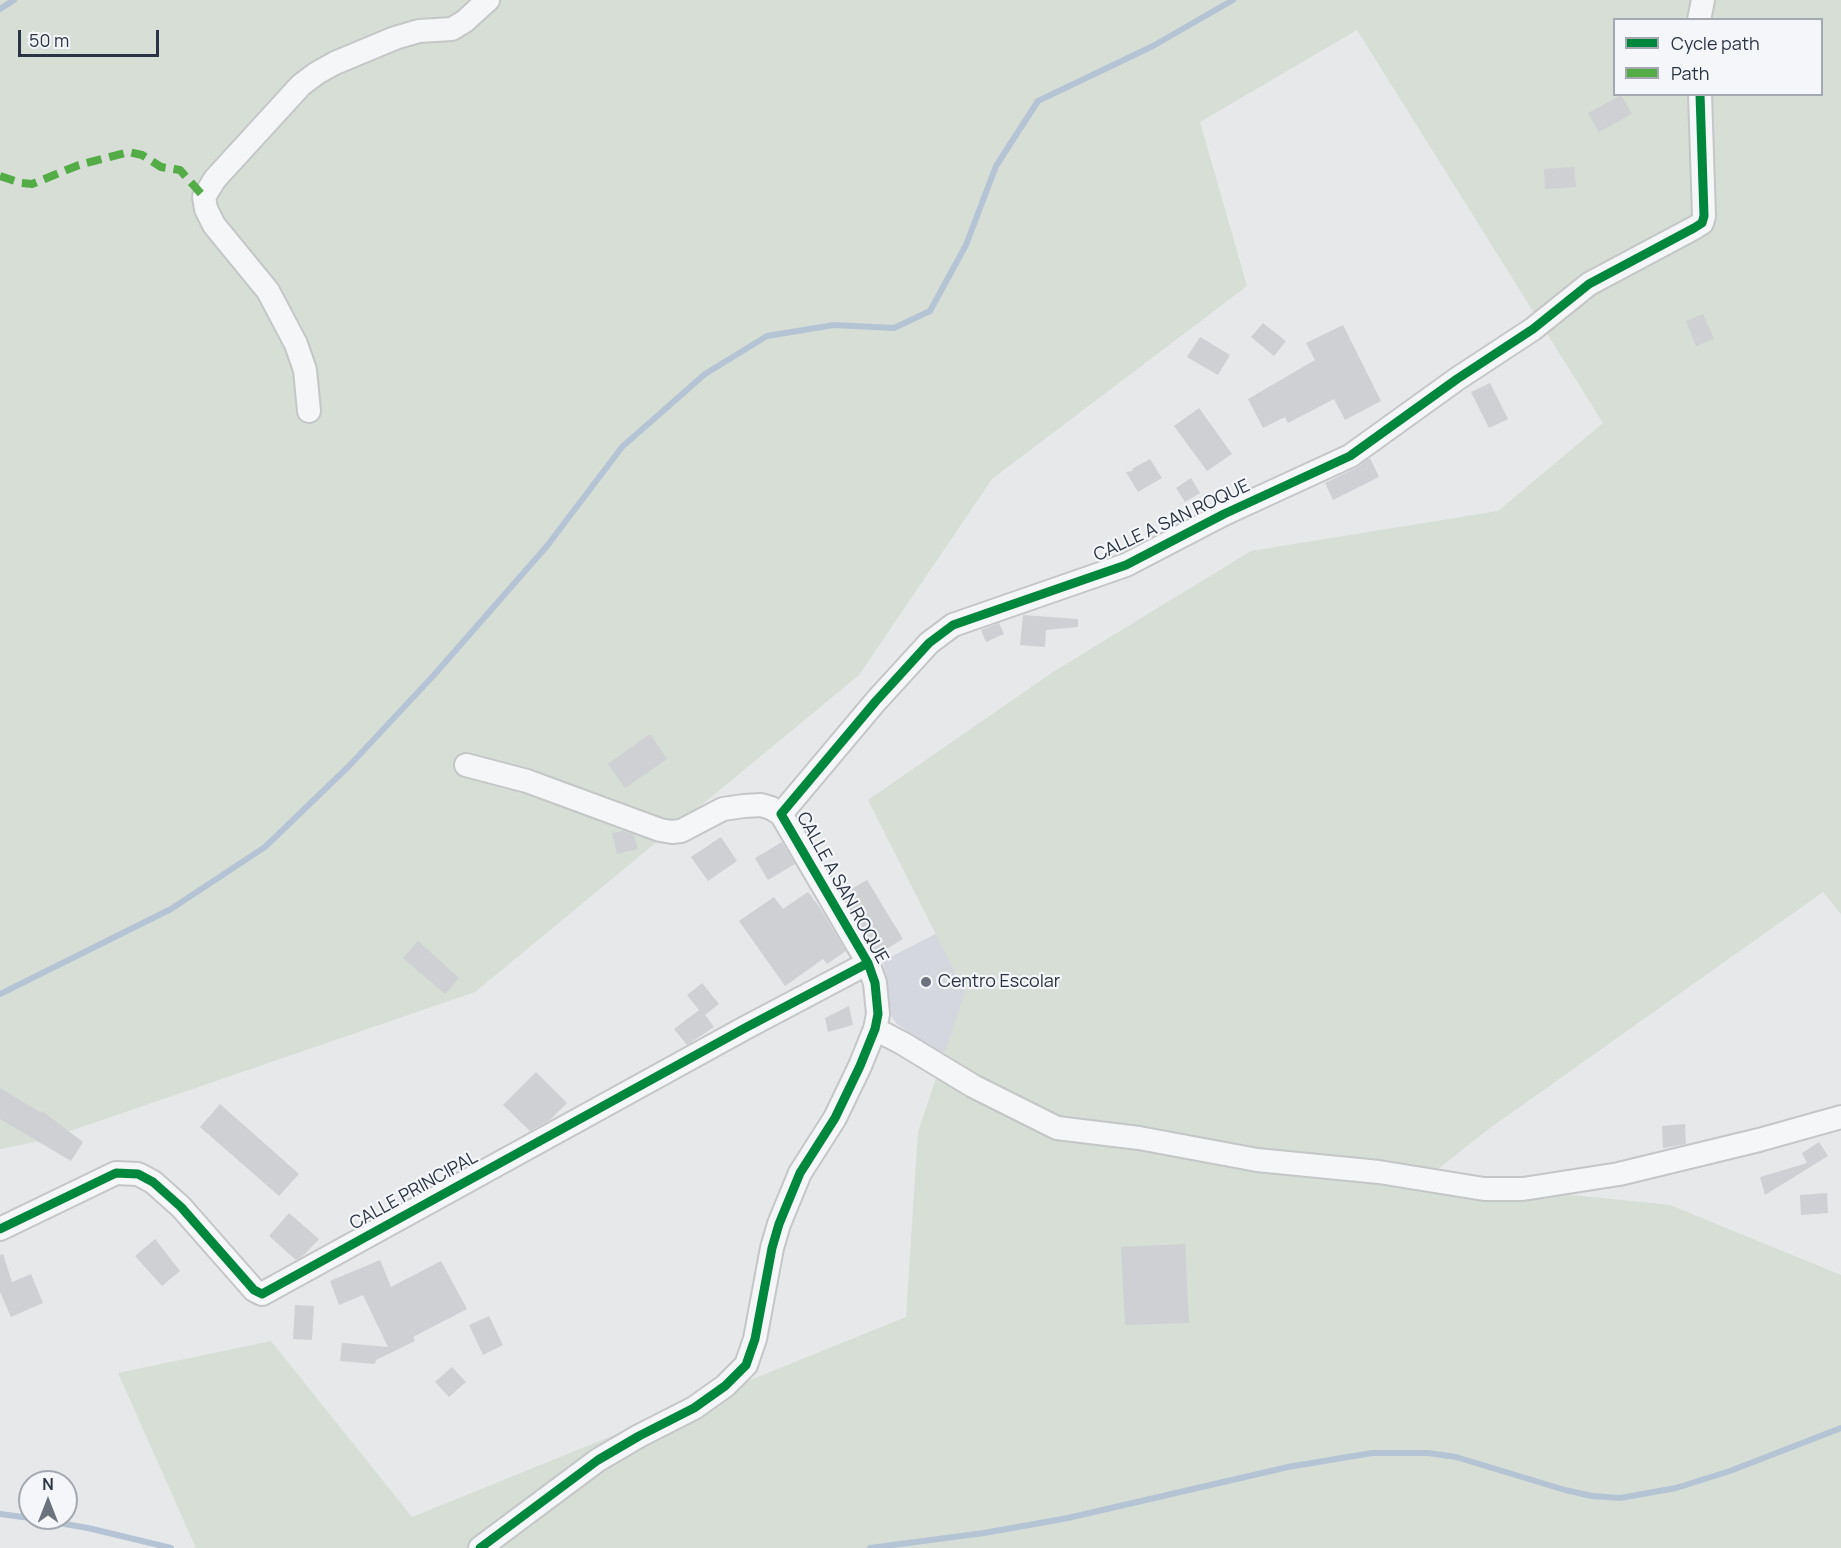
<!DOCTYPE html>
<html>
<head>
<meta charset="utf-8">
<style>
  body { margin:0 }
  #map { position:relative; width:1841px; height:1548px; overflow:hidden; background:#e6e8ea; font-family:Manrope,sans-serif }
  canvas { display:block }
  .legend { position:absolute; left:1613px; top:18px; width:210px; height:78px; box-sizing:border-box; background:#f4f6f9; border:2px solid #a4a8b1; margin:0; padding:8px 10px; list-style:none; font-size:18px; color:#2b3445 }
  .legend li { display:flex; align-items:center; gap:12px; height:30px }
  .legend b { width:30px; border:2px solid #a4a8b1 }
  .north { position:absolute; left:18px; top:1470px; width:60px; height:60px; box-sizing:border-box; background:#f4f6f9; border:2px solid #a4a8b1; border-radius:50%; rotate:0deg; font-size:16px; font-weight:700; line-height:24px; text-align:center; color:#2b3445 }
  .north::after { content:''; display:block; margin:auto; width:21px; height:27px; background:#6c737f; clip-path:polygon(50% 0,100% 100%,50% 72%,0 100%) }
  .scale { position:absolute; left:18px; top:30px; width:141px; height:27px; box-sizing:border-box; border:3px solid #2b3445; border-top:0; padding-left:8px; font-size:18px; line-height:21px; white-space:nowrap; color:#2b3445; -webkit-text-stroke:4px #f4f6f9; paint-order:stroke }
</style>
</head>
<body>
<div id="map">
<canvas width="1841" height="1548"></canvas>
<ul class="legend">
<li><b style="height:8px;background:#00873e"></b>Cycle path</li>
<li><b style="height:8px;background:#54ac47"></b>Path</li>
</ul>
<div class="north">N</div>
<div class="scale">50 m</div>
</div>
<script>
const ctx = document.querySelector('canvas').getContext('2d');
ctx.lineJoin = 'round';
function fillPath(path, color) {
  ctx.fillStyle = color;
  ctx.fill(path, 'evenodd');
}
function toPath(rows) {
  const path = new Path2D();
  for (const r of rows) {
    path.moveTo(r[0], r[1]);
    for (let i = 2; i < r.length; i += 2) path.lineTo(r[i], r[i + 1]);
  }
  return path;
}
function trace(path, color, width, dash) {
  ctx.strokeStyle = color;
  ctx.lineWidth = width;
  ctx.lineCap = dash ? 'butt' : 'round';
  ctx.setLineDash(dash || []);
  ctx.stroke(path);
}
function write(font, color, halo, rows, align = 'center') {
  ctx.font = font + ' Manrope,sans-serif';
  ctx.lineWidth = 4.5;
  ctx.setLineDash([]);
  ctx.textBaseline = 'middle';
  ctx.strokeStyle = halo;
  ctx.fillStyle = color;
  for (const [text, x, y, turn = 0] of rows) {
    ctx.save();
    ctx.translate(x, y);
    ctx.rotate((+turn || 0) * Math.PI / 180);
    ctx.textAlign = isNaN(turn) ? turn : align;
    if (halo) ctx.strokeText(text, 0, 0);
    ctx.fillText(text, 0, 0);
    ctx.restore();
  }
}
fillPath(toPath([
  [943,930,992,1036,951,1054,935,1050,897,1024,892,1017,888,1010,883,961]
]), '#d4d7dd');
fillPath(toPath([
  [0,0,1841,0,1841,914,1823,892,1490,1128,1424,1180,1670,1205,1841,1275,1841,1548,196,1548,118,1373,271,1341,412,1517,906,1317,918,1132,965,992,868,800,1053,672,1251,551,1498,511,1603,423,1357,30,1200,122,1247,286,992,479,859,675,475,992,44,1140,0,1149],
  [1614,20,1822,20,1822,94,1614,94]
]), '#d6ded6');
trace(toPath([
  [0,9,14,0],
  [0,994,171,909,265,847,349,766,434,675,547,546,622,447,705,374,767,336,834,325,894,328,930,311,966,245,996,166,1038,101,1153,46,1233,0],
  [0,1514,30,1518],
  [30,1518,88,1528,171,1548],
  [870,1548,984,1533,1068,1518,1288,1467,1372,1453,1428,1453,1456,1457,1565,1490,1592,1496,1620,1498,1676,1488,1730,1471,1841,1428]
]), '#b4c4d5', 6);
fillPath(toPath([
  [1621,95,1632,114,1599,132,1588,113],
  [1574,167,1576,187,1545,189,1544,169],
  [1703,314,1714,339,1696,346,1686,321],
  [1263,323,1286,341,1274,356,1251,337],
  [1343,325,1381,401,1345,420,1334,399,1288,423,1285,417,1263,428,1248,399,1315,360,1306,343],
  [1200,337,1230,355,1218,375,1187,357],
  [1490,383,1508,419,1489,428,1471,392],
  [1199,408,1232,454,1207,471,1174,426],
  [1370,458,1379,477,1333,500,1325,483,1356,468],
  [1150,459,1162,478,1138,492,1126,472,1133,471,1132,469],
  [1191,478,1200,493,1185,502,1176,488],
  [1023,615,1078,619,1078,627,1046,630,1045,647,1020,645],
  [999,623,1004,634,986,642,981,630],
  [650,734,667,759,625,788,608,764],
  [623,831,634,835,638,849,617,854,612,833],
  [721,837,737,861,708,881,691,857],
  [782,842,795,864,768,880,755,858],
  [867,880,903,939,878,954,843,894],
  [808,892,820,908,846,951,827,964,823,959,785,986,739,921,774,897,783,909],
  [418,941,459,978,445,994,403,958],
  [702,983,719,1004,705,1015,714,1027,687,1045,674,1029,699,1010,687,995],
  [849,1006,853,1025,828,1032,825,1018],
  [536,1072,567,1103,550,1120,530,1131,503,1105],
  [0,1088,41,1113,42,1111,83,1142,71,1161,0,1119],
  [220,1104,299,1174,279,1196,200,1127],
  [1685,1124,1686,1144,1663,1148,1662,1126],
  [1819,1142,1828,1156,1765,1195,1760,1177,1807,1163,1802,1153],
  [1827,1193,1828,1213,1801,1215,1800,1195],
  [289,1213,319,1239,304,1255,296,1260,269,1236],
  [155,1239,180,1271,162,1286,135,1256],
  [1185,1244,1189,1323,1125,1325,1121,1247],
  [3,1254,12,1282,31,1274,43,1303,11,1317,0,1292,0,1255],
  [380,1260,391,1287,441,1261,467,1309,413,1337,415,1341,376,1360,375,1364,340,1361,342,1343,388,1347,363,1295,339,1305,330,1281],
  [295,1305,314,1306,312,1340,293,1339],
  [489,1316,503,1345,483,1355,469,1325],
  [452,1367,466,1382,449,1397,435,1382]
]), '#ced0d3');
const minor = toPath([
  [1699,20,1703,0],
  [309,411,305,370,296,344,268,291,214,225,206,209,204,197,215,179,301,85,317,73,335,63,395,38,419,31,452,29,465,21,488,0],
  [466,765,527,781,660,830,672,832,681,831,723,809,744,806,761,805,771,808,781,814],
  [875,1029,902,1043,973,1086,1057,1128,1139,1138,1257,1160,1379,1172,1484,1189,1523,1189,1619,1174,1759,1140,1841,1117],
  [0,1229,116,1173,138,1174,153,1182,181,1207,254,1290,262,1294,745,1028,868,963],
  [480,1548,598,1460,639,1436,694,1408,725,1386,746,1365,755,1339,772,1248,779,1224,800,1173,835,1118,860,1066,875,1029,878,1014,875,983,868,963,781,814,876,701,929,643,953,625,1126,565,1224,514,1350,456,1457,379,1533,329,1589,284,1694,228,1702,223,1704,216,1700,94]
]);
trace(minor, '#c4c6c8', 26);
trace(minor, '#f5f6f7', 22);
trace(toPath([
  [0,176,21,183,32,184,79,165,129,152,142,155,161,167,180,170,204,197]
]), '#54ac47', 8, [15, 8]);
trace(toPath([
  [0,1229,116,1173,138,1174,153,1182,181,1207,254,1290,262,1294,745,1028,868,963],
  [480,1548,598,1460,639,1436,694,1408,725,1386,746,1365,755,1339,772,1248,779,1224,800,1173,835,1118,860,1066,875,1029,878,1014,875,983,868,963,781,814,876,701,929,643,953,625,1126,565,1224,514,1350,456,1457,379,1533,329,1589,284,1694,228,1702,223,1704,216,1700,94]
]), '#00873e', 9);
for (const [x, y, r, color] of [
  [926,982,6,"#6c737f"]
]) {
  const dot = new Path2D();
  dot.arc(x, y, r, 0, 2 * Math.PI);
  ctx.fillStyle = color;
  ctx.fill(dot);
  trace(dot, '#f4f6f9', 2);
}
write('18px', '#2b3445', '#f4f6f9', [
  ["CALLE A SAN ROQUE",1172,521,-25],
  ["CALLE A SAN ROQUE",842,888,61],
  ["CALLE PRINCIPAL",414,1191,-29]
]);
write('18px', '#2b3445', '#f4f6f9', [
  ["Centro Escolar",938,982]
], 'left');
</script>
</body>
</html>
